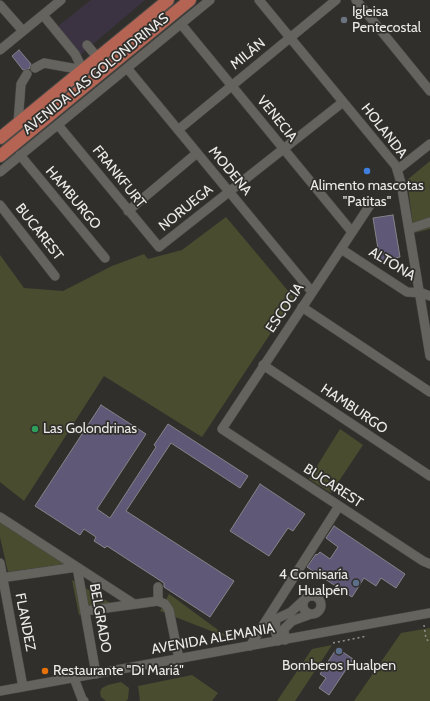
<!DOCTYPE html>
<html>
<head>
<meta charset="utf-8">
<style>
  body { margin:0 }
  canvas { display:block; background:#302f2b }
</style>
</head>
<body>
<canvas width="430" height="701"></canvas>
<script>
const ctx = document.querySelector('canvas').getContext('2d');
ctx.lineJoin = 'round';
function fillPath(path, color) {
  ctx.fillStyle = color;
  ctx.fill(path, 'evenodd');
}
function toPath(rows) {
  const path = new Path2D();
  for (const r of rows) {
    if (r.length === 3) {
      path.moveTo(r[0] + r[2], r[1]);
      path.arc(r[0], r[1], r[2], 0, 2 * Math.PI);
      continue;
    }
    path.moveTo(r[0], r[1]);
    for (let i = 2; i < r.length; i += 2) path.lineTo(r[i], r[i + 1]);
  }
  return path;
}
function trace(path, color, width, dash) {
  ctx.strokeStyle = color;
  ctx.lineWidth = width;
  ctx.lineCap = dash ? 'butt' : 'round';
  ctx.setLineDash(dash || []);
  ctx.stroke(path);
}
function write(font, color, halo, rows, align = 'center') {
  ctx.font = font + ' Cabin,sans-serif';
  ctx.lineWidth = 3.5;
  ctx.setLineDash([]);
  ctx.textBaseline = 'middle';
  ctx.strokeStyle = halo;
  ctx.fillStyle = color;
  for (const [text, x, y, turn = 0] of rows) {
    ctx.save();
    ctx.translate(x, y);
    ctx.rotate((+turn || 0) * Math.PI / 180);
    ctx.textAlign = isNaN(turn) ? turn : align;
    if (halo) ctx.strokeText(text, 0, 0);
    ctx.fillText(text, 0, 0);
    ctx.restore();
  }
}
fillPath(toPath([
  [91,0,145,0,80,55,57,27]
]), '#3c3342');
fillPath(toPath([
  [430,161,430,229,414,233,407,180],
  [226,217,294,298,202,437,104,376,24,501,0,482,0,255,24,288,63,291,112,266,144,254,148,259,182,250],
  [340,429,363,445,331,493,309,479],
  [0,522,64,564,8,572,0,537],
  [72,580,117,607,79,615],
  [169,594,172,596,229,638,160,611],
  [430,628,430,701,354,701,401,633],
  [332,645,295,701,277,701,312,649],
  [192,675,218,693,212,701,140,701,138,686],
  [121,682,129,688,128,699,126,701,106,701,101,697,100,692,102,688,108,685]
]), '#4a4c2f');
const building = toPath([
  [19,50,31,64,29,69,23,70,12,56,19,50],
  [393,215,400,257,380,261,373,218,393,215],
  [101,405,146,434,97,509,110,518,156,447,154,445,168,424,248,476,240,488,171,443,126,511,234,581,210,617,164,587,164,583,107,546,105,548,94,541,96,537,84,529,80,535,35,506,101,405],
  [260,484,305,514,293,531,288,528,269,556,230,531,260,484],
  [334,526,405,574,396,588,381,578,376,586,364,578,352,597,307,567,316,554,317,555,320,552,330,559,338,547,326,538,334,526],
  [337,648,353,659,329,695,319,688,326,678,320,674,337,648]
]);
fillPath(building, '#5f5877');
trace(building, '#848388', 1);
const minor = toPath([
  [259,0,396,166,401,183,430,356],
  [356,0,430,91],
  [0,5,23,31],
  [43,15,75,54,83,70],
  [181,24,352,232],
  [87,45,98,58],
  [0,50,61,0],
  [35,68,44,63,83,70],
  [127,68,312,292],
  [18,123,21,84,27,74],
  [58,125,159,247,343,102],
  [178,130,336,0],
  [20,155,105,258],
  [397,170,430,144],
  [0,172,210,0],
  [372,202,222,429,423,561,430,564],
  [0,205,55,276],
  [128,211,197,153],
  [409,229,430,222],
  [341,249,407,292,422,293,430,296],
  [302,307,430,392],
  [263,365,430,476],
  [0,517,134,604],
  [0,563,23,687],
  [0,578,77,567,96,674],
  [312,605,9],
  [158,601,165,604,169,610,179,659],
  [85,611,158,601,158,587],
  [285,640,284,629,292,621,311,614],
  [278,641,275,630,276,619,291,612,306,598],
  [250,646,339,506],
  [74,678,82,699,84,701],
  [0,691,430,613]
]);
const major = toPath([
  [0,138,168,0],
  [0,156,190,0]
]);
trace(minor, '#4b4a47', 10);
trace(major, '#4b4a47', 14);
trace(toPath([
  [424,625,426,639,430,642],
  [333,643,367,636]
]), '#91908d', 1.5, [2, 3]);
trace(minor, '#64635e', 9);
trace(major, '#b56453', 12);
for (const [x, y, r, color] of [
  [344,20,4,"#6b7280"],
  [367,171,4,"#3f7fe0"],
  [35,429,4,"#2e9e5b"],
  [356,583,4,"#5c6f8a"],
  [339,651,4,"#5c6f8a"],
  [45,671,4,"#e8710a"]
]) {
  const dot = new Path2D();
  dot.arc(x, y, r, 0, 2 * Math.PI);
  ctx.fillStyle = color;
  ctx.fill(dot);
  trace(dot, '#302f2b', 1.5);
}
write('14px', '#ecebe9', '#302f2b', [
  ["Igleisa",352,12],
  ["Pentecostal",352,28],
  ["Alimento mascotas",367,186,"center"],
  ["\"Patitas\"",367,202,"center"],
  ["Las Golondrinas",43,429],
  ["4 Comisaría",348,575,"right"],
  ["Hualpén",348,591,"right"],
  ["Bomberos Hualpen",339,666,"center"],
  ["Restaurante \"Di Mariá\"",53,671]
], 'left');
write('14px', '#ecebe9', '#302f2b', [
  ["MILÁN",248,54,-39],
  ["AVENIDA LAS GOLONDRINAS",96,74,-39],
  ["VENECIA",277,119,51],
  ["HOLANDA",384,131,52],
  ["MODENA",230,171,50],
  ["FRANKFURT",119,177,51],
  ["HAMBURGO",73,198,50],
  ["NORUEGA",186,208,-39],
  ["BUCAREST",39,232,52],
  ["ALTONA",392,264,31],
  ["ESCOCIA",285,308,-56],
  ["HAMBURGO",354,409,34],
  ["BUCAREST",333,486,33],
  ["BELGRADO",100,618,80],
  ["FLANDEZ",25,622,79],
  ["AVENIDA ALEMANIA",213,639,-10]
]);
</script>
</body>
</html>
